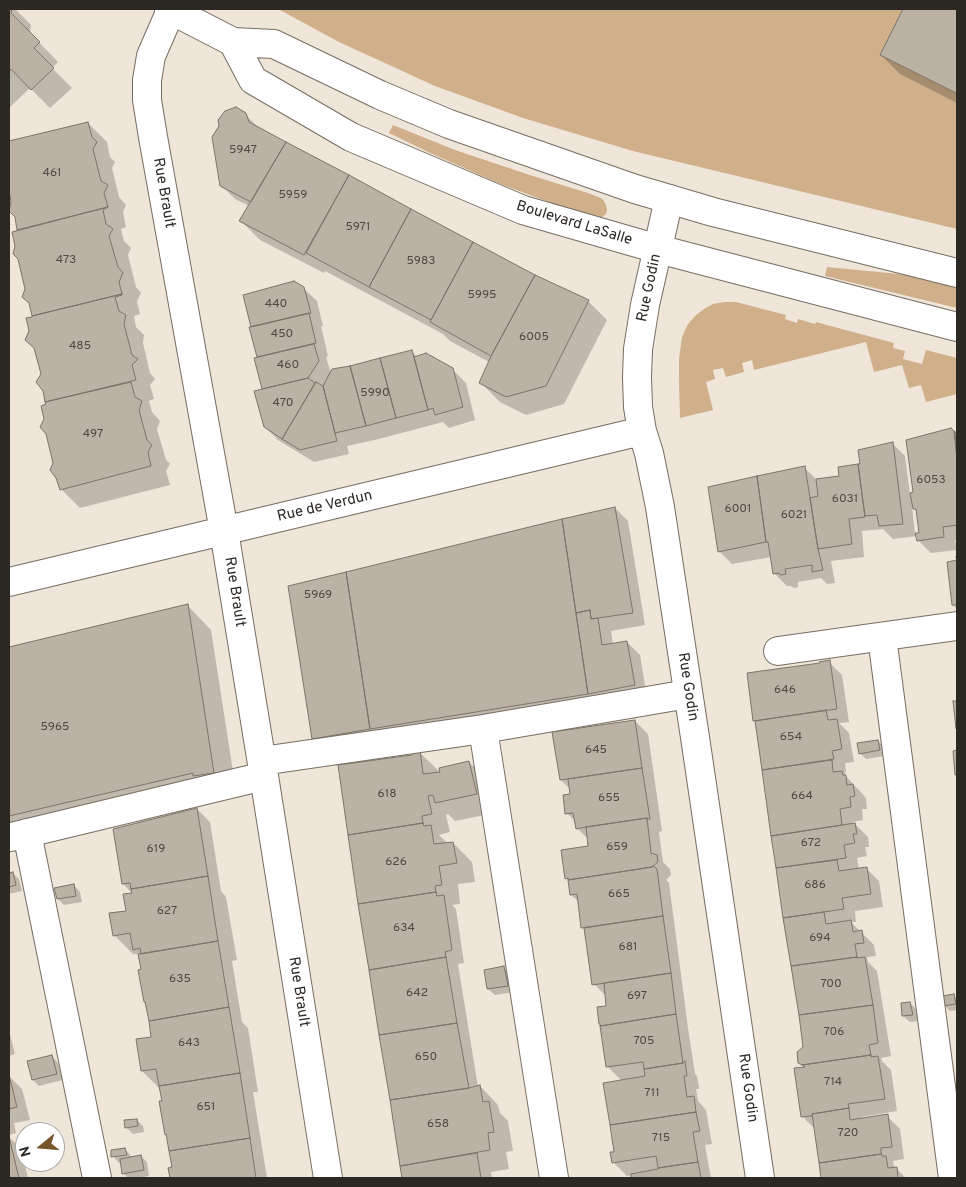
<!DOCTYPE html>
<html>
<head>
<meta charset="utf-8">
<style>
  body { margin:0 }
  #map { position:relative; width:966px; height:1187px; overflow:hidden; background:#f0e5d9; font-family:Overpass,sans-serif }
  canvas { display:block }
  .frame { position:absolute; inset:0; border:10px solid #2c2823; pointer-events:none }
  .north { position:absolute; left:15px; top:1122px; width:50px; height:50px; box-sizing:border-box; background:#fff; border:1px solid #aba9a7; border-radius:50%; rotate:253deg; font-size:14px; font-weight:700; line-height:20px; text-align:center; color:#2c2823 }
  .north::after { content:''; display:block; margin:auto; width:18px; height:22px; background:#76552c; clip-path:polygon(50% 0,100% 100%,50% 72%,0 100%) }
</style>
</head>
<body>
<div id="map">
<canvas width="966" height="1187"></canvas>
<div class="frame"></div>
<div class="north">N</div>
</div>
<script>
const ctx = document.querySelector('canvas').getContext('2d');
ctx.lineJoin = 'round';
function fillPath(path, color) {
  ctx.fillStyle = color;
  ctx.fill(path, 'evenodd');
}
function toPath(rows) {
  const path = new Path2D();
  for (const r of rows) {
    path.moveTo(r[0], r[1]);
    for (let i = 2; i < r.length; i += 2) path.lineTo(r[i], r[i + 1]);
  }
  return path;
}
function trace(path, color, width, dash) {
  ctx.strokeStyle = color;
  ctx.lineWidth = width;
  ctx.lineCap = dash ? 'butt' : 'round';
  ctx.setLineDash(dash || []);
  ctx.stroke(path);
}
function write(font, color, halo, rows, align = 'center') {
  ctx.font = font + ' Overpass,sans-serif';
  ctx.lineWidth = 4;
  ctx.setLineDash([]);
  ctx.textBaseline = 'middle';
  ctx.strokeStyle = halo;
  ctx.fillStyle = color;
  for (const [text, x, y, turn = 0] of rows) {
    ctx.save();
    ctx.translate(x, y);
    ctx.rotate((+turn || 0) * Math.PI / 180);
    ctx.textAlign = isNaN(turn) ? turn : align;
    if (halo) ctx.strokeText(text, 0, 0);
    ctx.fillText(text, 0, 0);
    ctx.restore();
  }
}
fillPath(toPath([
  [278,9,957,9,957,229,633,151,523,118,435,86,339,42],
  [393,125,455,150,536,177,588,193,601,198,604,201,606,205,607,210,606,214,601,218,594,219,498,183,428,152,389,133],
  [827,267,940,278,957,281,957,308,825,276],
  [725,302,736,302,786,315,785,319,797,323,798,319,815,324,816,322,894,343,893,348,905,351,903,359,922,364,926,350,957,358,957,394,926,402,921,385,909,388,902,365,874,372,866,342,754,370,752,360,742,363,744,372,726,377,723,368,713,370,715,379,706,382,713,410,680,418,679,381,679,359,682,337,688,324,695,316,704,309,713,304]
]), '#cfb08b');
fillPath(toPath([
  [9,9,15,9,31,25,30,33,58,62,52,68,72,88,50,108,30,88,9,108],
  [904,9,957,9,957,103,900,74,881,55],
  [245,114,258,127,259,129,534,276,588,301,607,320,564,404,526,415,500,402,481,383,489,362,450,341,443,334,327,272,325,271,324,273,260,240,241,221,249,206,235,199,221,185],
  [88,123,107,142,110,157,115,162,112,168,119,197,126,205,123,212,126,227,121,229,124,241,131,248,128,255,136,287,141,293,137,301,140,314,134,316,136,327,144,335,143,343,150,373,155,379,150,385,154,399,149,401,152,412,160,421,157,429,166,460,170,464,166,471,170,485,80,508,61,489,46,419,48,405,44,391,42,374,30,331,34,318,26,289,19,231,9,185,9,143],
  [303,288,317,301,323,326,321,326,328,356,326,357,331,374,411,351,417,357,452,369,466,383,475,420,449,428,443,422,379,439,347,446,349,454,314,462,278,440,265,427,264,390,255,359,258,358,250,328],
  [954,433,957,433,957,540,955,540,957,550,931,553,918,540,917,536,893,539,883,529,862,531,864,557,831,561,835,583,827,584,821,578,798,582,798,587,794,588,791,586,787,586,774,573,771,557,732,564,719,551,804,467,817,480,841,477,840,468,861,465,892,443,905,456,910,494,915,493],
  [912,506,917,512,921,534,915,534],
  [615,508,628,521,645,625,611,631,613,645,627,642,640,655,647,698,337,763,313,739,289,587],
  [957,562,957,609,953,605,948,563],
  [188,606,211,630,237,797,218,800,9,845,9,648],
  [829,662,842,675,849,722,839,723,849,733,854,762,845,763,846,772,845,773,845,775,866,798,867,809,862,809,863,820,852,822,852,825,855,824,868,837,869,847,865,847,867,856,857,858,859,869,866,868,879,881,883,907,855,911,856,922,851,922,874,945,876,956,867,957,868,962,877,971,891,1056,881,1058,882,1061,891,1070,897,1111,862,1117,862,1119,887,1116,900,1129,904,1159,893,1161,894,1166,906,1178,823,1178,816,1130,802,1116,805,1068,799,1062,805,1047,772,836,758,731,756,722,754,720],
  [635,721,648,734,662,831,659,832,663,862,670,869,671,875,666,880,669,883,688,1028,695,1074,697,1076,699,1087,699,1089,696,1089,698,1101,706,1110,712,1144,705,1145,711,1178,633,1178,632,1175,627,1176,614,1163,616,1153,622,1081,608,1067,601,1025,608,1007,607,997,594,984,586,931,583,928,579,902,571,895,570,881,566,878,589,847,589,840,578,829,577,823,567,813,572,795,571,790,561,780],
  [878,741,884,747,885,756,866,759,860,753],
  [419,752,441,773,469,762,488,781,495,813,455,821,448,814,446,815,450,832,439,835,448,844,453,843,472,862,475,882,458,884,460,904,452,905,456,909,464,963,458,964,478,1087,480,1086,498,1105,500,1113,508,1121,513,1151,506,1152,509,1169,491,1172,492,1178,404,1178,360,903,414,756],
  [197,809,210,822,221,891,226,897,237,960,232,961,242,1022,248,1028,258,1092,253,1092,267,1178,171,1178,170,1169,173,1168,168,1136,166,1134,163,1102,161,1090,142,1071,152,1038,140,955,138,954,133,954,114,935,127,912,133,894,123,884],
  [12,873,19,879,22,891,9,894,9,874],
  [74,885,80,892,82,902,64,905,58,899],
  [504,968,510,974,513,992,495,995,488,989],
  [954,996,957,999,957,1010,950,1011,944,1005],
  [910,1003,916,1009,918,1021,910,1022,903,1016],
  [9,1030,15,1054,9,1056],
  [52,1056,58,1063,63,1080,39,1086,33,1080],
  [9,1076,22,1089,30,1120,14,1123,16,1133,9,1135],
  [137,1120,143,1126,144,1132,133,1134,126,1127],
  [9,1137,21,1149,28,1178,9,1178],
  [125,1149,131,1156,132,1158,141,1156,147,1162,149,1176,138,1178,128,1178,124,1174,122,1163,119,1163,113,1156]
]), '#0003');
const building = toPath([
  [9,9,12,9,11,13,40,42,34,48,54,68,31,90,11,69,9,72,9,9],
  [903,9,957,9,957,91,956,93,880,55,903,9],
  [236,107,246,113,249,122,286,142,251,202,220,186,212,137,219,126,218,120,225,111,236,107],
  [88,122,92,137,97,142,93,149,101,181,108,185,104,193,108,207,17,230,15,217,9,211,11,202,9,191,9,141,88,122],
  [286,142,349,175,304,255,239,221,286,142],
  [349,175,411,209,369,287,306,253,349,175],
  [108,207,103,210,106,224,113,229,109,236,118,267,123,273,119,282,122,294,32,316,29,303,22,297,25,289,18,259,13,254,15,246,12,232,108,207],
  [411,209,473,242,431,320,369,287,411,209],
  [473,242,535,275,491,356,430,322,473,242],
  [535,275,589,300,546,386,506,397,479,383,491,356,535,275],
  [294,281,304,287,311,313,251,327,243,295,294,281],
  [122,294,122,295,115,297,119,311,126,315,124,324,132,355,138,359,132,365,136,380,45,402,43,391,36,382,41,374,34,348,25,340,29,331,26,318,32,317,32,316,122,294],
  [309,313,316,343,257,357,249,327,309,313],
  [314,344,319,361,308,378,262,389,254,358,314,344],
  [412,350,428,410,396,418,380,358,412,350],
  [426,353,453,368,463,407,435,415,433,408,428,410,414,357,426,353],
  [380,358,396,418,366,426,350,366,380,358],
  [350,366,366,426,335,433,323,386,332,369,350,366],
  [308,378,315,383,282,439,264,427,254,391,308,378],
  [131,382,135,397,142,401,139,410,147,440,152,445,148,452,151,466,60,490,56,478,50,470,53,463,46,434,40,427,44,419,41,406,46,404,45,402,131,382],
  [316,382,323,386,337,441,300,450,282,439,316,382],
  [951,428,955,432,957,459,957,525,943,527,944,537,917,541,915,533,919,533,916,509,913,509,910,493,913,492,906,440,951,428],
  [954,432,957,432,957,459,954,432],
  [893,442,903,524,879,526,877,515,865,516,858,464,860,464,858,450,893,442],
  [858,464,865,517,849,519,852,544,818,549,810,498,818,496,816,479,839,476,838,467,858,464],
  [805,466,818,549,823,570,812,572,812,565,785,569,786,574,780,575,779,573,773,574,768,542,766,542,757,476,805,466],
  [757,476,766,542,718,552,708,487,757,476],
  [615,507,633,613,591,619,590,610,576,613,562,519,615,507],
  [562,519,588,694,370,729,346,572,562,519],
  [956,557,957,557,957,605,952,605,947,562,957,560,956,557],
  [346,572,370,729,312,739,288,586,346,572],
  [188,604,214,773,193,776,193,773,9,816,9,647,188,604],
  [590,610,591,619,598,618,602,645,627,641,635,685,588,694,576,613,590,610],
  [830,660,837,709,753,721,747,673,820,663,819,662,830,660],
  [953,701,957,701,957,729,956,729,953,701],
  [826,710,828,720,837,719,842,749,832,751,834,759,762,770,755,721,826,710],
  [635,720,642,768,560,780,552,732,635,720],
  [878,740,880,750,859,754,857,743,878,740],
  [420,750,423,774,440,772,439,768,469,761,477,794,435,803,433,795,428,796,432,814,422,816,423,823,348,835,338,765,412,755,412,751,420,750],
  [957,750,957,775,955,775,953,751,957,750],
  [832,760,833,772,842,771,843,775,846,775,847,785,853,784,855,796,850,797,851,807,840,809,842,825,771,836,762,770,832,760],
  [642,768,650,819,646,819,647,818,586,827,576,829,573,813,565,814,563,795,570,794,568,779,642,768],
  [197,808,208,876,131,889,130,883,122,884,113,829,197,808],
  [647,818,651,853,657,855,658,862,652,867,568,880,568,878,565,879,561,850,588,846,586,827,647,818],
  [423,823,424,826,431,825,434,844,453,842,457,863,439,866,442,885,435,886,436,892,358,904,348,835,423,823],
  [855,823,857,834,853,834,855,843,844,845,846,858,776,868,771,836,855,823],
  [837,860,839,871,867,867,871,894,842,898,844,909,783,918,776,868,837,860],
  [653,866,657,869,663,916,581,928,577,894,570,895,568,880,652,867,653,866],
  [13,872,16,885,9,887,9,873,13,872],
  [208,876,218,941,141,954,140,948,133,950,130,933,113,936,109,913,126,911,123,894,132,893,131,889,208,876],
  [74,884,76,896,57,899,54,888,74,884],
  [436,892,437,896,444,895,452,950,445,952,446,957,369,970,358,904,436,892],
  [824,912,826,924,851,920,853,932,862,930,864,943,855,944,857,957,791,966,783,918,824,912],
  [663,916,671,973,592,985,584,928,663,916],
  [218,941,229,1007,149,1021,145,1002,144,1002,138,970,141,969,138,954,218,941],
  [446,957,457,1023,379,1035,369,970,446,957],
  [857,957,857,958,865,957,873,1005,799,1015,791,966,857,957],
  [504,966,508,986,487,989,484,970,504,966],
  [671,973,676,1014,600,1026,600,1024,599,1024,597,1007,606,1006,604,983,671,973],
  [954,994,956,1004,943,1006,942,996,954,994],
  [910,1002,913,1015,902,1016,901,1003,910,1002],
  [873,1005,878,1043,869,1045,871,1055,802,1065,798,1063,797,1052,803,1047,799,1015,873,1005],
  [229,1007,240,1073,159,1086,156,1069,141,1071,136,1039,151,1037,149,1021,229,1007],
  [676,1014,683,1063,644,1069,643,1062,606,1067,600,1026,676,1014],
  [457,1023,469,1088,390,1100,379,1035,457,1023],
  [52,1055,57,1074,32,1080,27,1061,52,1055],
  [871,1055,871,1057,878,1056,885,1099,848,1104,849,1108,812,1114,812,1116,801,1117,794,1068,805,1067,802,1065,871,1055],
  [685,1061,687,1076,684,1076,687,1097,694,1096,696,1112,610,1125,603,1083,645,1076,644,1069,683,1063,685,1061],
  [240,1073,250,1138,169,1151,166,1134,165,1135,159,1101,162,1101,159,1086,240,1073],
  [9,1075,17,1107,9,1109,9,1075],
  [480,1085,483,1102,489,1101,494,1132,488,1133,490,1150,400,1166,390,1100,469,1088,480,1085],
  [849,1108,850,1120,888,1114,892,1147,881,1148,881,1154,819,1163,812,1114,849,1108],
  [696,1112,700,1131,693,1132,698,1162,658,1168,656,1156,612,1163,610,1152,614,1152,610,1125,696,1112],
  [137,1119,138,1126,125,1128,124,1120,137,1119],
  [9,1137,19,1178,9,1178,9,1137],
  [250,1138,256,1178,170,1178,168,1168,172,1167,169,1151,250,1138],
  [125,1148,127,1155,111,1157,111,1150,125,1148],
  [477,1153,481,1178,402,1178,400,1166,477,1153],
  [881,1154,882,1156,886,1156,888,1168,897,1167,898,1178,821,1178,819,1163,881,1154],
  [141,1155,144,1170,122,1174,120,1159,141,1155],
  [698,1162,701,1178,631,1178,631,1174,658,1169,658,1168,698,1162]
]);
fillPath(building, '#bbb1a5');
trace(building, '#7d7368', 1);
const minor = toPath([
  [171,10,151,56,147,80,147,100,153,137,224,531,264,776,328,1178],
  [669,199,645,305,638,349,637,377,638,407,642,431,649,453,660,507,696,744,760,1178],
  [9,582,642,431],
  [882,637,953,1178],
  [778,651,957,626],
  [483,729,554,1178],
  [262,761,483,729,688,694],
  [27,833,97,1178],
  [11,837,264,776]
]);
const major = toPath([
  [169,9,233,42,274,44,380,95,449,124,635,189,713,212,957,273],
  [233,42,253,80,351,137,523,210,658,249,957,327]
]);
trace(minor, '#776d62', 30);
trace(major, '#776d62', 30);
trace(minor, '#fff', 28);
trace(major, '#fff', 28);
write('12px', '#504a44', null, [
  ["5947",243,151],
  ["461",52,174],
  ["5959",293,196],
  ["5971",358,228],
  ["473",66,261],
  ["5983",421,262],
  ["5995",482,296],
  ["440",276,305],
  ["450",282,335],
  ["6005",534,338],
  ["485",80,347],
  ["460",288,366],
  ["5990",375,394],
  ["470",283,404],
  ["497",93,435],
  ["6053",931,481],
  ["6031",845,500],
  ["6001",738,510],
  ["6021",794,516],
  ["5969",318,596],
  ["646",785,691],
  ["5965",55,728],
  ["654",791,738],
  ["645",596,751],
  ["618",387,795],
  ["664",802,797],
  ["655",609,799],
  ["672",811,844],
  ["659",617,848],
  ["619",156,850],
  ["626",396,863],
  ["686",815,886],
  ["665",619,895],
  ["627",167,912],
  ["634",404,929],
  ["694",820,939],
  ["681",628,948],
  ["635",180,980],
  ["700",831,985],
  ["642",417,994],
  ["697",637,997],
  ["706",834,1033],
  ["705",644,1042],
  ["643",189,1044],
  ["650",426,1058],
  ["714",833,1083],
  ["711",652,1094],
  ["651",206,1108],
  ["658",438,1125],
  ["720",848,1134],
  ["715",661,1139]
]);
write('15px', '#2c2823', '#fff', [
  ["Rue Brault",163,193,80],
  ["Boulevard LaSalle",574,224,17],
  ["Rue Godin",650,288,-78],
  ["Rue de Verdun",325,507,-13],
  ["Rue Brault",234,592,81],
  ["Rue Godin",687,687,81],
  ["Rue Brault",298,992,81],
  ["Rue Godin",747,1088,82]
]);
</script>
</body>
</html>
